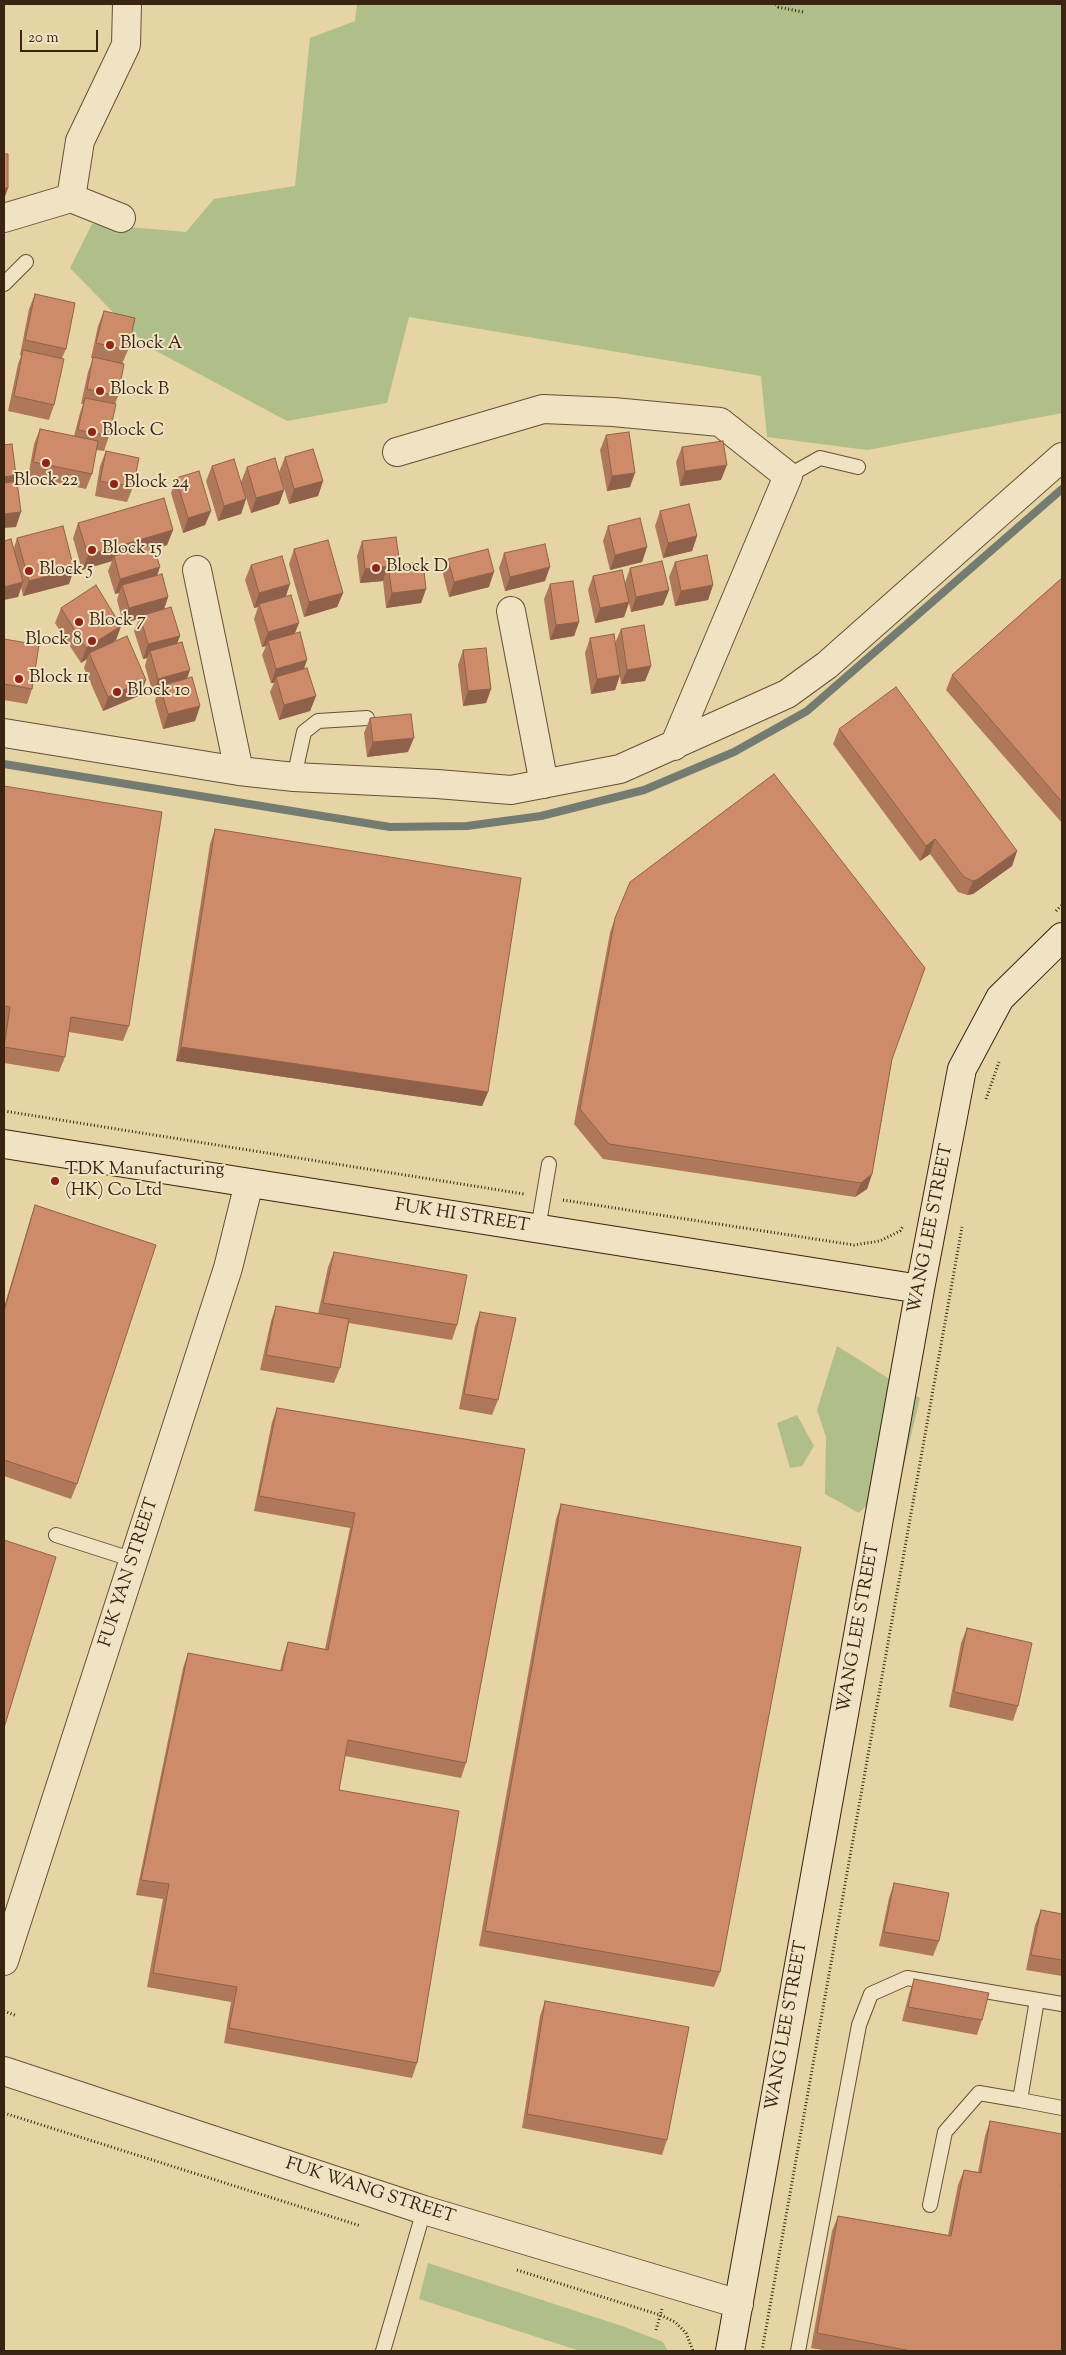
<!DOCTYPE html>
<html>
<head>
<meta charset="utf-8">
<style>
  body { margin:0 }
  #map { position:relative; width:1066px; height:2355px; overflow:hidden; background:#e6d4a4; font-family:"Sorts Mill Goudy",serif }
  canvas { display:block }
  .frame { position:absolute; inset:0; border:5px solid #3a2411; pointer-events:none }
  .scale { position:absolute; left:20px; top:30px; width:78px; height:22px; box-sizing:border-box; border:2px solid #3a2411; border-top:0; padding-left:6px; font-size:15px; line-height:18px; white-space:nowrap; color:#3a2411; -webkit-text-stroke:4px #efe3c4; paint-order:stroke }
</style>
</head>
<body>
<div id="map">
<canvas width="1066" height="2355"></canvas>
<div class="frame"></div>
<div class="scale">20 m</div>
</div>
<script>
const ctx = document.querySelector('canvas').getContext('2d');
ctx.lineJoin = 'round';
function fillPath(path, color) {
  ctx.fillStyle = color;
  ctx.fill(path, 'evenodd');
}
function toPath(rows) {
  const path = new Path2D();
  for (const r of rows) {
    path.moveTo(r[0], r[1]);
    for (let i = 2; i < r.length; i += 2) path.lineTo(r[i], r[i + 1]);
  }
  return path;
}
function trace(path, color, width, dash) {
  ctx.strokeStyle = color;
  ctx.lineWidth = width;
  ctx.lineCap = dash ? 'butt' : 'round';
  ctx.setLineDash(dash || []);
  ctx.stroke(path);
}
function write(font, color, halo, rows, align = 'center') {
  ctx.font = font + ' "Sorts Mill Goudy",serif';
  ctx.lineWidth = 4;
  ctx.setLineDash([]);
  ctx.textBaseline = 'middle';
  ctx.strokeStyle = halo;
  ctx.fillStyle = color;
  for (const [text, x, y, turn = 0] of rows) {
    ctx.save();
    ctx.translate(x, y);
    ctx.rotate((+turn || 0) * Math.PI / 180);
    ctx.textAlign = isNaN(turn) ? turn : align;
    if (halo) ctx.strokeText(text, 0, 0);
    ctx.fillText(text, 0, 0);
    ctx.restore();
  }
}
fillPath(toPath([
  [357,4,1062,4,1062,413,867,450,767,437,761,376,409,317,387,403,287,421,145,345,70,268,92,224,186,232,214,199,295,186,310,38,355,21],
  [837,1346,920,1398,903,1469,859,1513,825,1494,826,1437,817,1410],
  [797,1415,814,1446,802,1466,790,1468,777,1423],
  [428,2263,622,2326,663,2342,668,2351,580,2351,419,2299]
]), '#b0be8a');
trace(toPath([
  [4,764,390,827,467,826,541,816,644,790,734,752,807,711,1062,489]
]), '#747b71', 8);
const lane = toPath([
  [4,284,26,262],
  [788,476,820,458,858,467],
  [294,777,304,732,318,721,367,718],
  [538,1229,549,1164],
  [56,1535,134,1560],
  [1037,2000,1020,2100,1062,2108],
  [930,2205,945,2132,979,2093,1020,2100],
  [383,2351,424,2210],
  [798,2351,859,2025,871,1994,907,1978,1062,2004]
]);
const street = toPath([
  [71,198,80,141,126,45,127,4],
  [4,218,71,198,121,218],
  [397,452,543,409,613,412,720,422,788,476,674,746],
  [197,570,239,771],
  [511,611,544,784],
  [4,733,239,771,294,777,437,784,511,790,620,769,787,694,827,665,1062,457],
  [4,1961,228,1268,249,1183],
  [4,2071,424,2210,739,2304]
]);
const secondary = toPath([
  [4,1144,920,1289],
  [730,2351,920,1289,962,1069,1000,998,1062,937]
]);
trace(lane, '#655036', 16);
trace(street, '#655036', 30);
trace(secondary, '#3a2411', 30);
trace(toPath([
  [776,4,778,7,803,12],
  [1056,911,1062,905],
  [986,1099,999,1062],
  [4,1111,524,1194],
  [563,1200,854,1245,880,1241,900,1231,903,1226],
  [4,2011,17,2016],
  [4,2113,361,2226],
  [517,2270,660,2315,675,2322,686,2333,693,2351],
  [656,2330,662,2309],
  [762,2351,962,1227]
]), '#3a2411', 3, [1, 2.5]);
trace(lane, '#efe3c4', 14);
trace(street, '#efe3c4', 28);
trace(secondary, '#efe3c4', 28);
fillPath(toPath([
  [35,294,66,349,62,358,54,405,49,420,8,411,18,364,21,356,20,355,29,309],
  [104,311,128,350,122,364,118,396,115,404,109,436,104,451,96,450,92,474,86,489,28,477,34,444,40,429,74,436,80,413,83,404,81,404,88,372,93,358,91,358,98,326],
  [606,435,630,487,607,491,600,450],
  [682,447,721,480,680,486,676,462],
  [106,451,133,487,127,502,95,496,100,466],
  [285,457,323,481,318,496,289,504,279,472],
  [212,466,246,499,241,514,218,521,206,481],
  [247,467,284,490,279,504,251,513,241,482],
  [176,478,211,511,205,525,183,533,171,493],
  [660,511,697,536,692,551,663,558,655,526],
  [78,523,173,530,167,545,155,549,157,575,168,597,164,609,180,636,177,643,187,679,200,706,195,721,163,729,155,701,158,692,153,694,145,666,147,658,143,659,134,631,139,619,123,623,117,600,119,593,115,594,108,571,112,561,82,570,73,538],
  [608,526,647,547,642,562,610,570,603,541],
  [17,538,74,569,69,584,23,596,21,587,18,597,14,548],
  [362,541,400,564,426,589,421,603,386,608,383,581,360,583,357,556],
  [294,549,343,593,337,607,304,617,289,564],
  [504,553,545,581,505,591,499,568],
  [448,559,489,587,449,597,443,574],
  [675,562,713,585,708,600,675,606,669,577],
  [251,565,286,596,299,623,295,633,304,669,316,696,310,711,279,720,270,692,274,683,271,683,262,655,266,646,262,647,254,619,258,607,254,608,245,580],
  [630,568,669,590,663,605,631,612,629,603,624,617,595,623,588,590,593,576,625,583],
  [1062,578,1062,823,946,690,952,675],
  [550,584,579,622,574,636,550,640,544,599],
  [61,608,121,626,116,640,111,643,141,695,103,711,84,668,87,659,81,663,55,623],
  [621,629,651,666,645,681,621,684,615,643],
  [590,638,620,675,615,690,591,694,585,653],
  [4,639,32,689,27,704,4,700],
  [463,650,491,689,486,703,463,706,458,665],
  [370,718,408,752,367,757,364,733],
  [839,729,1017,851,1012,866,973,894,967,895,958,892,930,854,920,861,833,744],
  [4,786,129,1026,123,1041,69,1032,65,1057,59,1072,4,1063,4,1027,5,1022,4,1021],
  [215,829,488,1092,482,1106,176,1061,210,844],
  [615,918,892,1059,872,1174,867,1189,855,1197,603,1159,574,1124,610,933],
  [35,1205,77,1484,71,1499,4,1476,4,1307,30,1220],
  [334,1252,457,1325,452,1340,349,1323,340,1368,334,1383,260,1370,271,1321,276,1306,318,1314,328,1267],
  [480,1312,498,1400,492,1415,459,1409,475,1326],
  [277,1408,525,1449,466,1763,461,1778,345,1756,339,1790,417,2063,412,2078,224,2043,231,2002,147,1987,163,1899,136,1895,183,1668,188,1653,280,1671,283,1657,288,1642,325,1649,350,1528,254,1511,272,1422],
  [561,1504,720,1972,714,1987,479,1946,556,1519],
  [967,1628,1018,1706,1013,1721,949,1707,961,1643],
  [894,1883,939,1941,933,1956,879,1946,889,1898],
  [1041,1910,1062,1914,1062,1976,1026,1970,1035,1925],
  [914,1979,982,2020,977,2035,902,2021,909,1994],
  [545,2001,667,2140,662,2155,522,2128,540,2016],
  [990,2121,1061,2187,1062,2351,828,2351,811,2348,832,2231,838,2216,948,2235,958,2185,964,2170,978,2172,985,2136]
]), '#b0785a');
fillPath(toPath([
  [4,188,8,188,4,200],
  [727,465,721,480,680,486,685,471],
  [635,473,630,487,607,491,612,476],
  [16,475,11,490,4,491,4,477],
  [323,481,318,496,289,504,294,489],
  [284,490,279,504,251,513,256,498],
  [246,499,241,514,218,521,224,506],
  [211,511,205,525,183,533,188,518],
  [21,512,16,527,4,528,4,514],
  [173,530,167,545,115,560,114,556,112,561,82,570,88,555],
  [697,536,692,551,663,558,668,543],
  [647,547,642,562,610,570,615,555],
  [388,566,383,581,360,583,365,569],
  [160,567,155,582,122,585,119,593,115,594,120,579],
  [550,567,545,581,505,591,510,577],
  [74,569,69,584,23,596,29,581],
  [494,572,489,587,449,597,454,582],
  [23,582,18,597,4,600,4,587],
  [290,584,285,599,259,604,258,607,254,608,259,593],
  [713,585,708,600,675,606,681,591],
  [426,589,421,603,386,608,392,593],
  [669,590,663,605,631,612,636,597],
  [343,593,337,607,304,617,309,602],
  [168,597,163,612,140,616,139,619,123,623,129,608],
  [629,602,624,617,595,623,600,608],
  [579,622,574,636,550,640,556,625],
  [299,623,293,637,268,641,266,646,262,647,268,632],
  [121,626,116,640,91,656,89,653,87,659,81,663,86,648],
  [180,636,174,651,150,651,147,658,143,659,148,644],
  [307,660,302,675,276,677,274,683,271,683,276,669],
  [651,666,645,681,621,684,627,670],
  [190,670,185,685,160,686,158,692,153,694,158,679],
  [620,675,615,690,591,694,597,679],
  [146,680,141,695,103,711,108,697],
  [491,689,486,703,463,706,468,691],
  [316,696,310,711,279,720,284,705],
  [200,706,195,721,163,729,168,714],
  [414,738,408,752,367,757,373,742],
  [935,839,930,854,920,861,926,846],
  [1017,851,1012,866,973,894,967,895,973,881],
  [181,1047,488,1092,482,1106,176,1061],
  [872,1174,867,1189,855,1197,861,1183]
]), '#90614a');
const building = toPath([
  [4,154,8,154,8,188,4,188,4,154],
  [35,294,75,303,66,349,25,340,35,294],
  [104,311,135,318,128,350,96,343,104,311],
  [23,350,64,359,54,405,14,396,23,350],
  [93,357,124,364,118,396,87,389,93,357],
  [85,398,116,404,109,436,78,430,85,398],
  [40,429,98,441,92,474,33,462,40,429],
  [629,432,635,473,612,476,606,435,629,432],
  [723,441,727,465,685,471,682,447,723,441],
  [12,444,16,475,4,477,4,445,12,444],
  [313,449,323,481,294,489,285,457,313,449],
  [106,451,139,458,133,487,100,481,106,451],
  [275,458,284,490,256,498,247,467,275,458],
  [234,459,246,499,224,506,212,466,234,459],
  [199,471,211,511,188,518,176,478,199,471],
  [17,481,21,512,4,514,4,483,17,481],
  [164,498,173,530,88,555,78,523,164,498],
  [689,504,697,536,668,543,660,511,689,504],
  [640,518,647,547,615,555,608,526,640,518],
  [63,526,74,569,29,581,17,538,63,526],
  [396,537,400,564,423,562,426,589,392,593,388,566,365,569,362,541,396,537],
  [11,539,23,582,4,587,4,541,11,539],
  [328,540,343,593,309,602,294,549,328,540],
  [545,544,550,567,510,577,504,553,545,544],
  [153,545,160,567,120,579,114,556,153,545],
  [488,549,494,572,454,582,448,559,488,549],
  [707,555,713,585,681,591,675,562,707,555],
  [282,556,290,584,259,593,251,565,282,556],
  [662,561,669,590,636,597,630,568,662,561],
  [622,570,629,602,600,608,593,576,622,570],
  [162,574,168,597,129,608,122,585,162,574],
  [1062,578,1062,802,952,675,1062,578],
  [573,581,579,622,556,625,550,584,573,581],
  [96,585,121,626,86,648,61,608,96,585],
  [291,595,299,623,268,632,259,604,291,595],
  [171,607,180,636,148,644,140,616,171,607],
  [644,625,651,666,627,670,621,629,644,625],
  [300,632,307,660,276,669,268,641,300,632],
  [614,634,620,675,597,679,590,638,614,634],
  [127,636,146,680,108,697,89,653,127,636],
  [4,639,39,645,32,689,4,684,4,639],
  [182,642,190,670,158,679,150,651,182,642],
  [486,648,491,689,468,691,463,650,486,648],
  [307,668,316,696,284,705,276,677,307,668],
  [192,677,200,706,168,714,160,686,192,677],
  [896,687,1017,851,978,879,973,881,964,877,935,839,926,846,839,729,896,687],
  [411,714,414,738,373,742,370,718,411,714],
  [774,774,925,968,892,1059,872,1174,861,1183,609,1144,580,1109,615,918,630,882,774,774],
  [4,786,162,812,129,1026,71,1017,65,1057,4,1047,10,1007,4,1006,4,786],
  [215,829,521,878,488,1092,181,1047,215,829],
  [35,1205,156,1245,77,1484,4,1460,4,1311,35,1205],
  [334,1252,467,1275,457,1325,323,1303,334,1252],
  [276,1306,349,1319,340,1368,266,1355,276,1306],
  [480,1312,516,1318,498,1400,464,1394,480,1312],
  [277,1408,525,1449,466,1763,348,1740,339,1790,459,1811,417,2063,229,2028,237,1987,153,1973,169,1884,141,1880,188,1653,282,1671,288,1642,328,1650,355,1513,259,1496,277,1408],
  [561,1504,801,1547,720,1972,485,1931,561,1504],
  [4,1540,56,1557,4,1728,4,1540],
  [967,1628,1032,1643,1018,1706,954,1692,967,1628],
  [894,1883,949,1893,939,1941,884,1932,894,1883],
  [1041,1910,1062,1914,1062,1960,1031,1955,1041,1910],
  [914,1979,989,1993,982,2020,908,2007,914,1979],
  [545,2001,689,2027,667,2140,527,2114,545,2001],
  [990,2121,1062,2134,1062,2180,1061,2187,1062,2188,1062,2351,911,2351,817,2333,838,2216,951,2236,964,2170,981,2173,990,2121]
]);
fillPath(building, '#cd8b69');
trace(building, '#90614a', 1);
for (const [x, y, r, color] of [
  [110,345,5,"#8f2418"],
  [100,391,5,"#8f2418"],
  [92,432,5,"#8f2418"],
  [46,463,5,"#8f2418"],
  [114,484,5,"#8f2418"],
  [92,550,5,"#8f2418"],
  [376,568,5,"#8f2418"],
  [29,571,5,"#8f2418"],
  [79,622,5,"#8f2418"],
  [92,641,5,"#8f2418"],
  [19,679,5,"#8f2418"],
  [117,692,5,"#8f2418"],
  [55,1181,5,"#8f2418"]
]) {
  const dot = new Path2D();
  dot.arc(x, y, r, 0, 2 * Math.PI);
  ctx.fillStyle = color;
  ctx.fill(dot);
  trace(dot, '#efe3c4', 2);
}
write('18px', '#3a2411', '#efe3c4', [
  ["Block A",120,345],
  ["Block B",110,391],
  ["Block C",102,432],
  ["Block 22",46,482,"center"],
  ["Block 24",124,484],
  ["Block 15",102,550],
  ["Block D",386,568],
  ["Block 5",39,571],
  ["Block 7",89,622],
  ["Block 8",82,641,"right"],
  ["Block 11",29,679],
  ["Block 10",127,692],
  ["TDK Manufacturing",65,1171],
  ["(HK) Co Ltd",65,1192]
], 'left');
write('18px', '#3a2411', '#efe3c4', [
  ["FUK HI STREET",462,1217,9],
  ["WANG LEE STREET",932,1229,-79],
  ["FUK YAN STREET",130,1573,-72],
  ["WANG LEE STREET",860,1628,-80],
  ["WANG LEE STREET",788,2026,-80],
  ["FUK WANG STREET",370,2192,18]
]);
</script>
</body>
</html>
